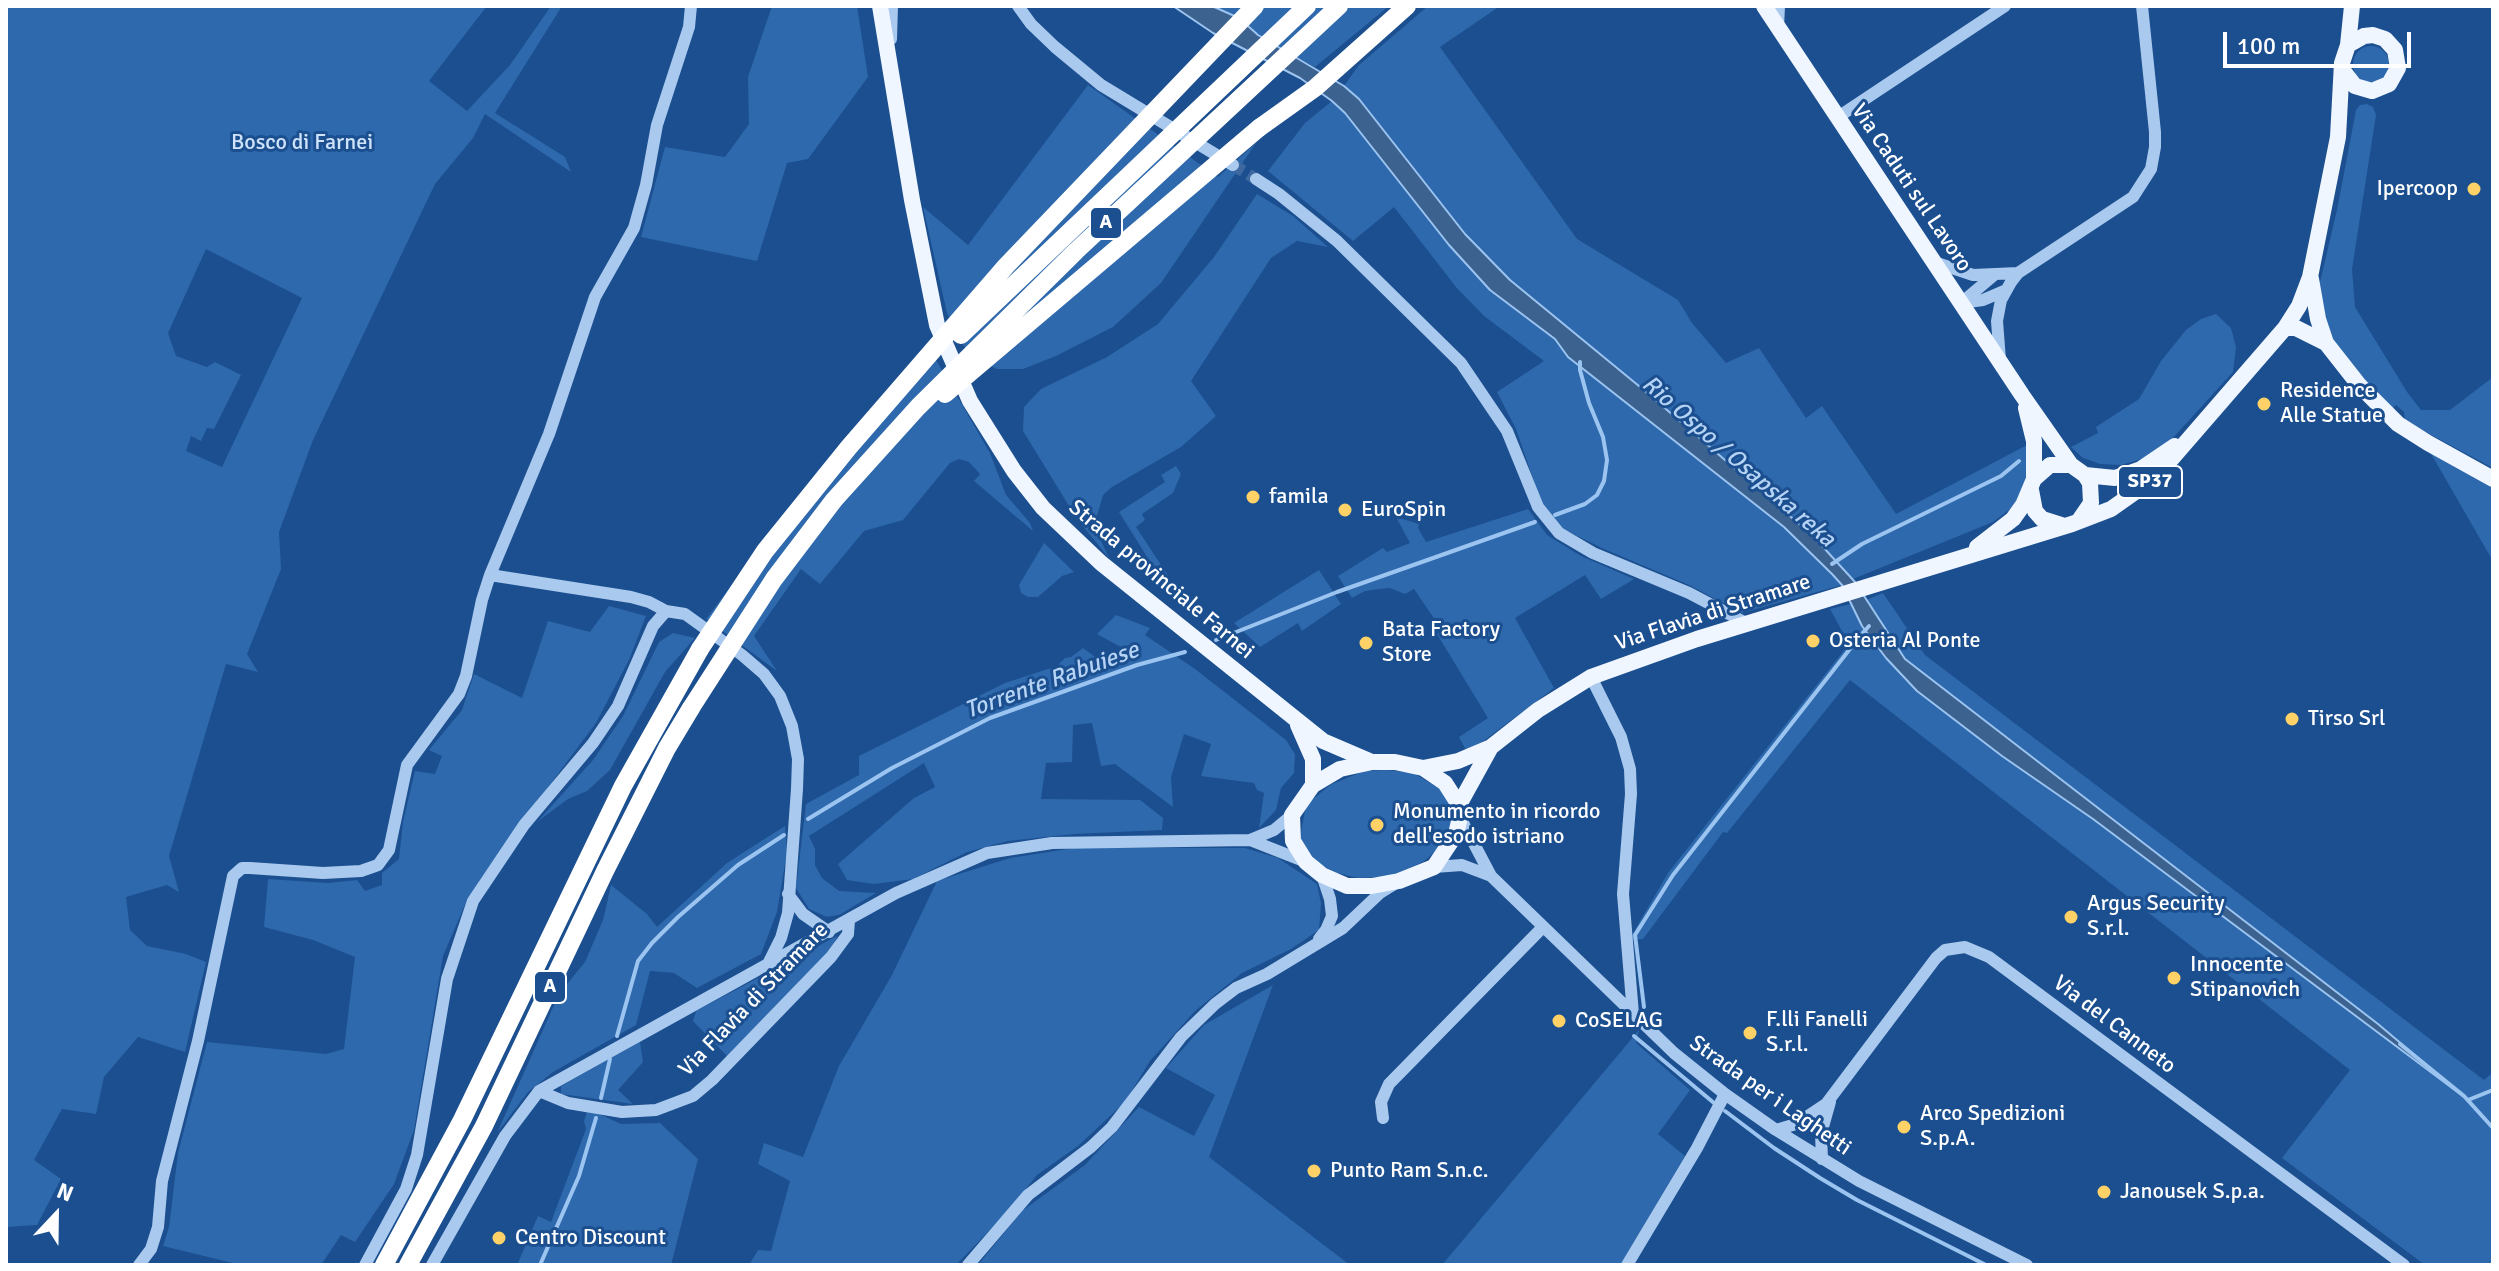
<!DOCTYPE html>
<html>
<head>
<meta charset="utf-8">
<style>
  body { margin:0 }
  #map { position:relative; width:2499px; height:1271px; overflow:hidden; background:#1b4f8f; font-family:Signika,sans-serif }
  canvas { display:block }
  .frame { position:absolute; inset:0; border:8px solid #fff; pointer-events:none }
  .north { position:absolute; left:16px; top:1175px; width:80px; height:80px; -webkit-text-stroke:6px #1b4f8f; paint-order:stroke; rotate:22deg; font-size:22px; font-weight:700; line-height:32px; text-align:center; color:#fff }
  .north::after { content:''; display:block; margin:auto; width:28px; height:36px; background:#fff; clip-path:polygon(50% 0,100% 100%,50% 72%,0 100%) }
  .scale { position:absolute; left:2223px; top:32px; width:188px; height:36px; box-sizing:border-box; border:4px solid #fff; border-top:0; padding-left:10px; font-size:24px; line-height:28px; white-space:nowrap; color:#fff; -webkit-text-stroke:6px #1b4f8f; paint-order:stroke }
</style>
</head>
<body>
<div id="map">
<canvas width="2499" height="1271"></canvas>
<div class="frame"></div>
<div class="north">N</div>
<div class="scale">100 m</div>
</div>
<script>
const ctx = document.querySelector('canvas').getContext('2d');
ctx.lineJoin = 'round';
function fillPath(path, color) {
  ctx.fillStyle = color;
  ctx.fill(path, 'evenodd');
}
function toPath(rows) {
  const path = new Path2D();
  for (const r of rows) {
    if (r.length === 3) {
      path.moveTo(r[0] + r[2], r[1]);
      path.arc(r[0], r[1], r[2], 0, 2 * Math.PI);
      continue;
    }
    path.moveTo(r[0], r[1]);
    for (let i = 2; i < r.length; i += 2) path.lineTo(r[i], r[i + 1]);
  }
  return path;
}
function trace(path, color, width, dash) {
  ctx.strokeStyle = color;
  ctx.lineWidth = width;
  ctx.lineCap = dash ? 'butt' : 'round';
  ctx.setLineDash(dash || []);
  ctx.stroke(path);
}
function write(font, color, halo, rows, align = 'center') {
  ctx.font = font + ' Signika,sans-serif';
  ctx.lineWidth = 6;
  ctx.setLineDash([]);
  ctx.textBaseline = 'middle';
  ctx.strokeStyle = halo;
  ctx.fillStyle = color;
  for (const [text, x, y, turn = 0] of rows) {
    ctx.save();
    ctx.translate(x, y);
    ctx.rotate((+turn || 0) * Math.PI / 180);
    ctx.textAlign = isNaN(turn) ? turn : align;
    if (halo) ctx.strokeText(text, 0, 0);
    ctx.fillText(text, 0, 0);
    ctx.restore();
  }
}
fillPath(toPath([
  [6,6,487,6,429,81,467,111,510,65,551,6,562,6,495,113,565,157,571,172,485,114,473,138,435,184,313,440,279,532,281,569,247,654,258,672,226,664,169,856,179,892,167,885,126,897,130,930,147,946,186,954,206,962,185,1052,138,1037,104,1077,96,1114,62,1109,34,1160,61,1179,37,1225,6,1227],
  [206,249,302,298,222,467,186,451,191,436,201,441,207,428,214,429,241,375,215,362,207,367,176,356,168,333],
  [772,6,857,6,868,77,808,159,787,163,757,261,641,237,665,147,725,157,749,124,748,77],
  [1212,6,1389,6,1315,67,1258,35,1239,18],
  [1428,6,1500,6,1440,47,1577,239,1678,300,1692,323,1726,363,1759,348,1806,418,1822,406,1896,514,2027,445,2029,465,2026,487,2013,507,1993,522,1853,579,1813,536,1645,391,1510,280,1465,234,1359,99,1344,86,1359,65],
  [2371,64,18],
  [1088,85,1218,177,1256,143,1161,283,1113,327,1056,356,1023,369,997,369,975,359,964,346,947,313,923,207,968,245],
  [1332,101,1345,113,1449,245,1490,290,1555,339,1568,357,1784,527,1842,585,1742,613,1689,585,1604,549,1563,529,1542,505,1516,429,1497,392,1544,361,1484,316,1456,287,1394,207,1353,241,1268,171,1305,123],
  [2367,104,2373,107,2376,115,2352,269,2355,307,2407,392,2421,410,2450,410,2493,377,2493,468,2405,421,2404,412,2396,405,2392,409,2362,379,2331,341,2321,300,2320,282,2337,210,2356,110,2360,105],
  [1257,194,1293,216,1328,247,1297,241,1271,258,1191,381,1216,416,1181,447,1112,487,1103,495,1094,526,1109,558,1077,519,1023,431,1024,407,1041,389,1107,357,1158,324,1214,257],
  [2216,314,2231,328,2236,347,2233,372,2171,440,2145,458,2121,465,2100,464,2083,458,2071,447,2098,433,2096,427,2139,399,2161,361,2186,330,2201,319],
  [928,346,990,453,1006,495,1030,523,1033,531,974,481,980,474,969,462,959,459,950,463,903,520,864,531,820,584,801,569,754,636,777,671,706,619,820,468],
  [2430,452,2493,486,2493,561,2490,556],
  [1176,466,1181,474,1173,493,1142,514,1145,520,1136,527,1169,577,1159,571,1149,560,1119,512,1165,482,1161,475],
  [1528,509,1547,535,1581,556,1634,579,1601,599,1585,575,1515,618,1554,688,1482,742,1466,750,1459,737,1488,718,1437,634,1442,630,1414,589,1405,594,1390,588,1379,589,1365,591,1352,598,1338,576,1383,548,1387,552,1410,543,1396,517,1419,524,1418,528,1426,542],
  [1044,543,1074,572,1062,576,1038,597,1028,597,1021,593,1019,585],
  [1319,570,1341,604,1302,631,1298,623,1260,647,1234,623],
  [1883,593,1925,655,2484,1080,2493,1072,2493,1265,2425,1265,2282,1158,2350,1070,1850,680,1727,833,1723,832,1643,939,1629,940,1668,873,1849,644,1830,609,1851,604,1862,626,1886,658,1917,691,2002,756,2093,819,2451,1087,2378,1024,1905,659,1866,600],
  [609,606,646,616,629,660,596,723,490,865,467,900,443,956,414,1130,394,1184,355,1242,341,1235,321,1265,241,1265,163,1246,169,1227,178,1153,207,1042,326,1054,344,1049,355,957,313,940,264,927,268,879,328,883,357,880,365,891,382,885,382,873,399,859,403,822,415,771,435,774,442,756,429,750,462,710,474,674,522,698,548,621,590,632],
  [1116,615,1150,628,1145,635,1195,669,1286,740,1295,754,1294,773,1281,788,1276,810,1259,828,1264,793,1257,790,1254,783,1201,776,1211,744,1184,734,1171,777,1173,807,1115,764,1101,766,1092,723,1073,725,1072,762,1046,763,1041,799,1140,800,1163,818,1162,830,1074,834,1008,841,967,852,913,879,874,884,847,880,838,864,914,798,935,787,924,763,809,836,815,849,815,865,822,878,839,891,876,893,839,915,827,917,809,909,796,888,806,804,859,775,859,756,1005,683,1057,666,1065,658,1071,657,1083,648,1111,669,1128,651,1097,634],
  [673,633,695,638,665,672,610,770,587,791,568,799,537,822,593,760,623,716,659,642],
  [1387,770,1413,773,1441,789,1449,803,1452,826,1442,846,1423,862,1388,877,1358,878,1337,873,1316,862,1299,843,1306,805,1330,785,1364,771],
  [785,826,787,852,777,912,761,954,697,988,674,973,650,971,636,1025,553,1072,528,1092,497,1133,559,994,585,962,603,920,611,885,647,914,657,927,727,863],
  [1074,848,1245,848,1278,858,1317,884,1321,903,1319,930,1291,949,1242,973,1195,1011,1150,1061,1125,1102,1078,1146,1037,1175,1007,1212,956,1265,749,1265,758,1250,771,1251,790,1181,758,1164,764,1143,803,1157,839,1066,892,975,937,881,1010,858],
  [837,936,832,951,727,1056,693,1021,696,1011],
  [1273,985,1209,1157,1350,1265,978,1265,1022,1211,1085,1165,1139,1107,1194,1136,1215,1095,1166,1068,1204,1025],
  [1639,1030,1636,1043,1690,1090,1658,1134,1685,1156,1620,1265,1442,1265],
  [640,1042,643,1062,618,1090,633,1104,561,1094,561,1086],
  [588,1109,621,1124,660,1123,698,1159,671,1265,517,1265,538,1216,551,1222,586,1129,584,1121]
]), '#2e69ad');
const water = toPath([
  [1173,6,1212,6,1239,18,1258,35,1344,86,1359,99,1465,234,1510,280,1645,391,1813,536,1855,582,1905,659,2378,1024,2468,1100,2093,819,2002,756,1917,691,1886,658,1862,626,1842,585,1832,574,1784,527,1568,357,1555,339,1490,290,1449,245,1345,113,1332,101,1300,78,1213,33,1173,6]
]);
fillPath(water, '#3c6290');
trace(water, '#9cc4f0', 2);
trace(toPath([
  [1555,515,1585,504,1597,495,1604,481,1607,460,1603,437,1589,403,1580,370,1580,362],
  [1832,564,1862,544,2001,476,2019,461],
  [1861,635,1869,626],
  [1216,640,1337,592,1535,522],
  [808,819,892,768,990,718,1137,665,1185,652],
  [1644,1007,1635,935,1673,875,1853,645],
  [617,1036,638,961,652,943,678,917,738,865,784,835],
  [1634,1036,1714,1103],
  [2400,1044,2464,1096,2493,1128],
  [601,1098,610,1059],
  [2468,1100,2493,1090],
  [1725,1111,1774,1148,1820,1178,1857,1200,1986,1265],
  [540,1265,579,1176,596,1118]
]), '#9cc4f0', 4);
trace(toPath([
  [1233,165,1256,179]
]), '#3d69a0', 12, [12, 6]);
trace(toPath([
  [1018,6,1031,24,1055,47,1101,85,1233,165],
  [1778,28,1779,6],
  [891,39,892,6],
  [1838,117,2005,6],
  [1256,179,1279,194,1337,241,1461,363,1507,431,1538,507,1559,533,1593,553,1689,593,1748,624],
  [1934,262,1973,275,2018,273],
  [1961,303,1983,300,2004,291],
  [1961,303,1993,276],
  [2000,360,1997,321,2001,300,2011,282,2018,273,2133,197,2151,169,2155,147,2155,132,2142,6],
  [490,575,631,597,649,602,666,611,685,614,742,655,764,674,780,696,792,726,798,759,797,789,788,913,781,938,769,962],
  [1591,677,1621,737,1630,769,1631,794,1623,894,1633,1014],
  [1460,817,1491,876,1674,1053,1725,1094,1776,1130,1859,1181,2027,1265],
  [1250,840,1274,830,1292,815],
  [1434,867,1462,865,1491,876],
  [788,894,803,914,829,932],
  [1319,939,1326,930,1332,916,1330,899,1322,875],
  [539,1091,568,1103,622,1112,656,1110,693,1096,712,1080,831,957,848,934,849,920],
  [1383,1118,1381,1102,1389,1084,1543,927],
  [1776,1130,1796,1124,1826,1104,1936,958,1945,950,1965,947,1989,957,2404,1265],
  [1822,1159,1821,1134,1830,1102],
  [139,1265,151,1249,158,1227,162,1181,198,1041,233,876,242,868,250,868,323,873,361,871,378,865,389,850,407,765,459,694,466,676,482,600,490,575,549,434,595,297,634,228,646,185,657,125,689,27,691,6],
  [365,1265,406,1189,417,1155,447,979,473,901,524,825,593,743,618,706,653,626,666,611],
  [432,1265,505,1136,539,1091,896,893,987,853,1052,843,1250,840,1306,862],
  [968,1265,1028,1195,1091,1147,1112,1127,1181,1037,1215,1004,1236,988,1267,974,1343,928,1380,893,1393,885],
  [1627,1265,1697,1148,1725,1094]
]), '#a9c9ee', 12);
trace(toPath([
  [880,6,912,200,937,325,970,401,1014,471,1043,508,1101,563,1323,741,1372,762],
  [1764,6,2022,395,2071,465],
  [2344,72,2355,86,2372,91,2389,84,2398,68,2395,50,2385,39,2373,35,2364,36,2348,45],
  [2311,279,2318,319,2326,343,2359,385,2398,424,2428,443,2493,479],
  [2285,328,2296,328,2326,343],
  [2026,408,2034,441,2034,479],
  [2085,475,2115,478,2141,469,2175,446],
  [2031,490,2035,511,2042,519,2061,525],
  [1977,547,2013,519,2023,505,2034,479,2050,465,2071,465,2085,475,2090,483,2091,503,2080,519],
  [1298,725,1313,759,1313,785],
  [1372,762,1395,762,1423,768,1445,783,1459,805,1460,817,1456,834,1434,867,1399,881,1372,886,1347,886,1322,875,1306,862,1293,841,1292,815,1313,785,1340,769,1372,762],
  [1423,768,1458,761,1491,747,1538,710,1591,677,1697,639,2072,524,2111,509,2155,478,2285,328,2299,306,2310,277,2338,137,2342,63,2348,45,2352,6],
  [1459,805,1491,747]
]), '#f0f6ff', 16);
trace(toPath([
  [1259,128,1315,88,1407,6],
  [384,1265,462,1120,623,786,700,649],
  [408,1265,484,1126,605,871,667,748,691,708]
]), '#fff', 18);
trace(toPath([
  [961,335,1307,6],
  [945,394,1259,128],
  [700,649,765,551,849,447,1006,266,1255,6],
  [691,708,774,579,834,500,918,407,1076,251,1339,6]
]), '#fff', 18);
for (const [x, y, r, color] of [
  [2474,189,8,"#ffd166"],
  [2264,404,8,"#ffd166"],
  [1253,497,8,"#ffd166"],
  [1345,510,8,"#ffd166"],
  [1813,641,8,"#ffd166"],
  [1366,643,8,"#ffd166"],
  [2292,719,8,"#ffd166"],
  [1377,825,8,"#ffd166"],
  [2071,917,8,"#ffd166"],
  [2174,978,8,"#ffd166"],
  [1559,1021,8,"#ffd166"],
  [1750,1033,8,"#ffd166"],
  [1904,1127,8,"#ffd166"],
  [1314,1171,8,"#ffd166"],
  [2104,1192,8,"#ffd166"],
  [499,1238,8,"#ffd166"]
]) {
  const dot = new Path2D();
  dot.arc(x, y, r, 0, 2 * Math.PI);
  ctx.fillStyle = color;
  ctx.fill(dot);
  trace(dot, '#1b4f8f', 3);
}
for (const [x, y, w] of [
  [1106,223,32],
  [2150,482,64],
  [550,987,32]
]) {
  const box = new Path2D();
  box.roundRect(x - w / 2, y - 16, w, 32, 6);
  ctx.fillStyle = '#1b4f8f';
  ctx.fill(box);
  trace(box, '#fff', 2);
}
write('bold 20px', '#fff', null, [
  ["A",1106,223],
  ["SP37",2150,482],
  ["A",550,987]
]);
write('22px', '#cfe3fa', '#1b4f8f', [
  ["Bosco di Farnei",302,143]
]);
write('22px', '#fff', '#1b4f8f', [
  ["Via Caduti sul Lavoro",1911,188,56],
  ["Strada provinciale Farnei",1161,580,40],
  ["Via Flavia di Stramare",1713,613,-18],
  ["Via Flavia di Stramare",754,1000,-46],
  ["Via del Canneto",2114,1025,37],
  ["Strada per i Laghetti",1770,1096,35]
]);
write('22px', '#fff', '#1b4f8f', [
  ["Ipercoop",2458,189,"right"],
  ["Residence",2280,391],
  ["Alle Statue",2280,416],
  ["famila",1269,497],
  ["EuroSpin",1361,510],
  ["Bata Factory",1382,630],
  ["Store",1382,655],
  ["Osteria Al Ponte",1829,641],
  ["Tirso Srl",2308,719],
  ["Monumento in ricordo",1393,812],
  ["dell'esodo istriano",1393,837],
  ["Argus Security",2087,904],
  ["S.r.l.",2087,929],
  ["Innocente",2190,965],
  ["Stipanovich",2190,990],
  ["F.lli Fanelli",1766,1020],
  ["S.r.l.",1766,1045],
  ["CoSELAG",1575,1021],
  ["Arco Spedizioni",1920,1114],
  ["S.p.A.",1920,1139],
  ["Punto Ram S.n.c.",1330,1171],
  ["Janousek S.p.a.",2120,1192],
  ["Centro Discount",515,1238]
], 'left');
write('italic 24px', '#b5d3f5', '#1b4f8f', [
  ["Rio Ospo / Osapska reka",1738,462,41],
  ["Torrente Rabuiese",1052,681,-20]
]);
</script>
</body>
</html>
